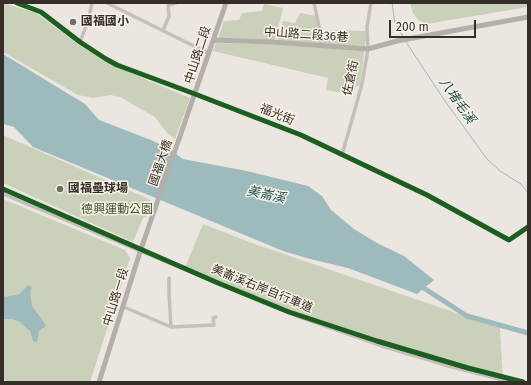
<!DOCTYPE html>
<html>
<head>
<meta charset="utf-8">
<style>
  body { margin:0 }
  #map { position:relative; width:531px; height:385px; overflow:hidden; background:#ebe7e0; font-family:"Fira Sans",sans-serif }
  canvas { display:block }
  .frame { position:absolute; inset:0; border:4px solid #352d27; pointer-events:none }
  .scale { position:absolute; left:389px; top:20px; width:87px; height:18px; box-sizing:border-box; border:2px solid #352d27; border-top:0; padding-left:5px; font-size:12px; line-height:14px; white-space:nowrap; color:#352d27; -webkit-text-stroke:3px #f8f2e7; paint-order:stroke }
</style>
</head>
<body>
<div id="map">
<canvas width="531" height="385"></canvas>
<div class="frame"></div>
<div class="scale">200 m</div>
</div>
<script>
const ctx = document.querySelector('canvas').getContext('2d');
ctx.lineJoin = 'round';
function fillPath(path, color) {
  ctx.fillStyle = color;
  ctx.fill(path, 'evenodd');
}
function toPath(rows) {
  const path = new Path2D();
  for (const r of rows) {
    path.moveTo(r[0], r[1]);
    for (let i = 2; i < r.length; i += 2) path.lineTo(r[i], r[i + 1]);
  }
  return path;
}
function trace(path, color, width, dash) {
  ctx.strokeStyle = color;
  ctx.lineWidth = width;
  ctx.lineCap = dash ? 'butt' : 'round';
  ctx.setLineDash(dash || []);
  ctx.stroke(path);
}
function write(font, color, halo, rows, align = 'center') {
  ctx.font = font + ' "Fira Sans","Noto Sans TC",sans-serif';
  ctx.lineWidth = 3;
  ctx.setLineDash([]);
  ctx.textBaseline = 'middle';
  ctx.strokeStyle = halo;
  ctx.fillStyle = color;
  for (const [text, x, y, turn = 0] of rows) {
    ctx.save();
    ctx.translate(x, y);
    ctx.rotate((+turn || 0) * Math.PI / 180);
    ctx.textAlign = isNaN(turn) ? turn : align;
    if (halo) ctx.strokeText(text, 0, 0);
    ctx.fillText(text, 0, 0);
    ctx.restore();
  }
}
fillPath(toPath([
  [3,3,36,13,82,47,109,64,190,98,175,139,167,133,155,117,120,97,110,95,93,98,78,95,3,52],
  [410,3,528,3,528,7,426,24,418,20,413,13],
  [264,4,283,8,275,40,218,39,224,21,239,20,242,13,262,11],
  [300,13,316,16,321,33,337,30,367,31,360,85,342,93,326,90,328,78,213,51,216,43,277,44,283,21,295,23],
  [3,135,151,200,146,217,143,218,133,242,3,183],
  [3,199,125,250,130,258,90,382,9,382,3,379],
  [203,224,252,243,500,328,503,380,349,336,184,270]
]), '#cbd0bb');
fillPath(toPath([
  [3,54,85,104,99,120,151,140,168,148,183,159,247,171,308,186,322,196,331,210,354,229,377,243,404,256,434,280,417,294,348,268,310,259,283,251,33,147,14,127,3,124],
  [28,285,32,287,30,292,32,306,46,325,44,328,42,328,39,331,37,342,33,341,30,331,20,322,12,319,3,319,3,294,5,297,20,294]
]), '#9dbabc');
trace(toPath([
  [392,3,395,23,404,38],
  [406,42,445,101,487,159,500,171,521,184,528,193]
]), '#9dbabc', 1);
trace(toPath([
  [419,285,467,316,528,333]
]), '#9dbabc', 5);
trace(toPath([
  [17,3,41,12,80,42,106,59,117,65,195,94,301,135,427,195,509,240,528,227],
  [107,3,208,53],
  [314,3,321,35,321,46],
  [169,5,176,3],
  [163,31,169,16,168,3],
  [80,42,88,21,92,3],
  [342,155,362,84,368,49,367,27,371,3],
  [3,194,294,315,385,347,452,367,511,382],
  [169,278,169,293,171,327,214,325,213,318,216,317],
  [124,307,171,327]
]), '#c4bfb9', 3.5);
trace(toPath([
  [213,40,272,42,368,49,397,41,528,17],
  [99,382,140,252,226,3]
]), '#b5afaa', 5);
trace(toPath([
  [17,3,41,12,80,42,106,59,117,65,195,94,301,135,427,195,509,240,528,227],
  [3,189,218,283,289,312,377,341,468,368,523,382]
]), '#1b5e20', 5);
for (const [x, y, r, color] of [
  [73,22,4,"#756e68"],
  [60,189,4,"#756e68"]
]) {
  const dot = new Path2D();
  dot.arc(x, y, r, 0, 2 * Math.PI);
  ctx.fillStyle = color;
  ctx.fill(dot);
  trace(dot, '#f8f2e7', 1.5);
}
write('bold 12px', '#352d27', '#f8f2e7', [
  ["國福國小",81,22],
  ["國福壘球場",68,189]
], 'left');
write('12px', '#352d27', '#f8f2e7', [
  ["中山路二段36巷",306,35,4],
  ["中山路二段",198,55,-72],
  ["佐倉街",351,78,-78],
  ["福光街",277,115,22],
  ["國福大橋",161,163,-71],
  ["美崙溪右岸自行車道",262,289,22],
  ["中山路一段",116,297,-73]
]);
write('12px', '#41522d', '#f8f2e7', [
  ["德興運動公園",117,210]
]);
write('italic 13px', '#1f4c54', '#f8f2e7', [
  ["八堵毛溪",457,101,55],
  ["美崙溪",266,195,12]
]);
</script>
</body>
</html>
